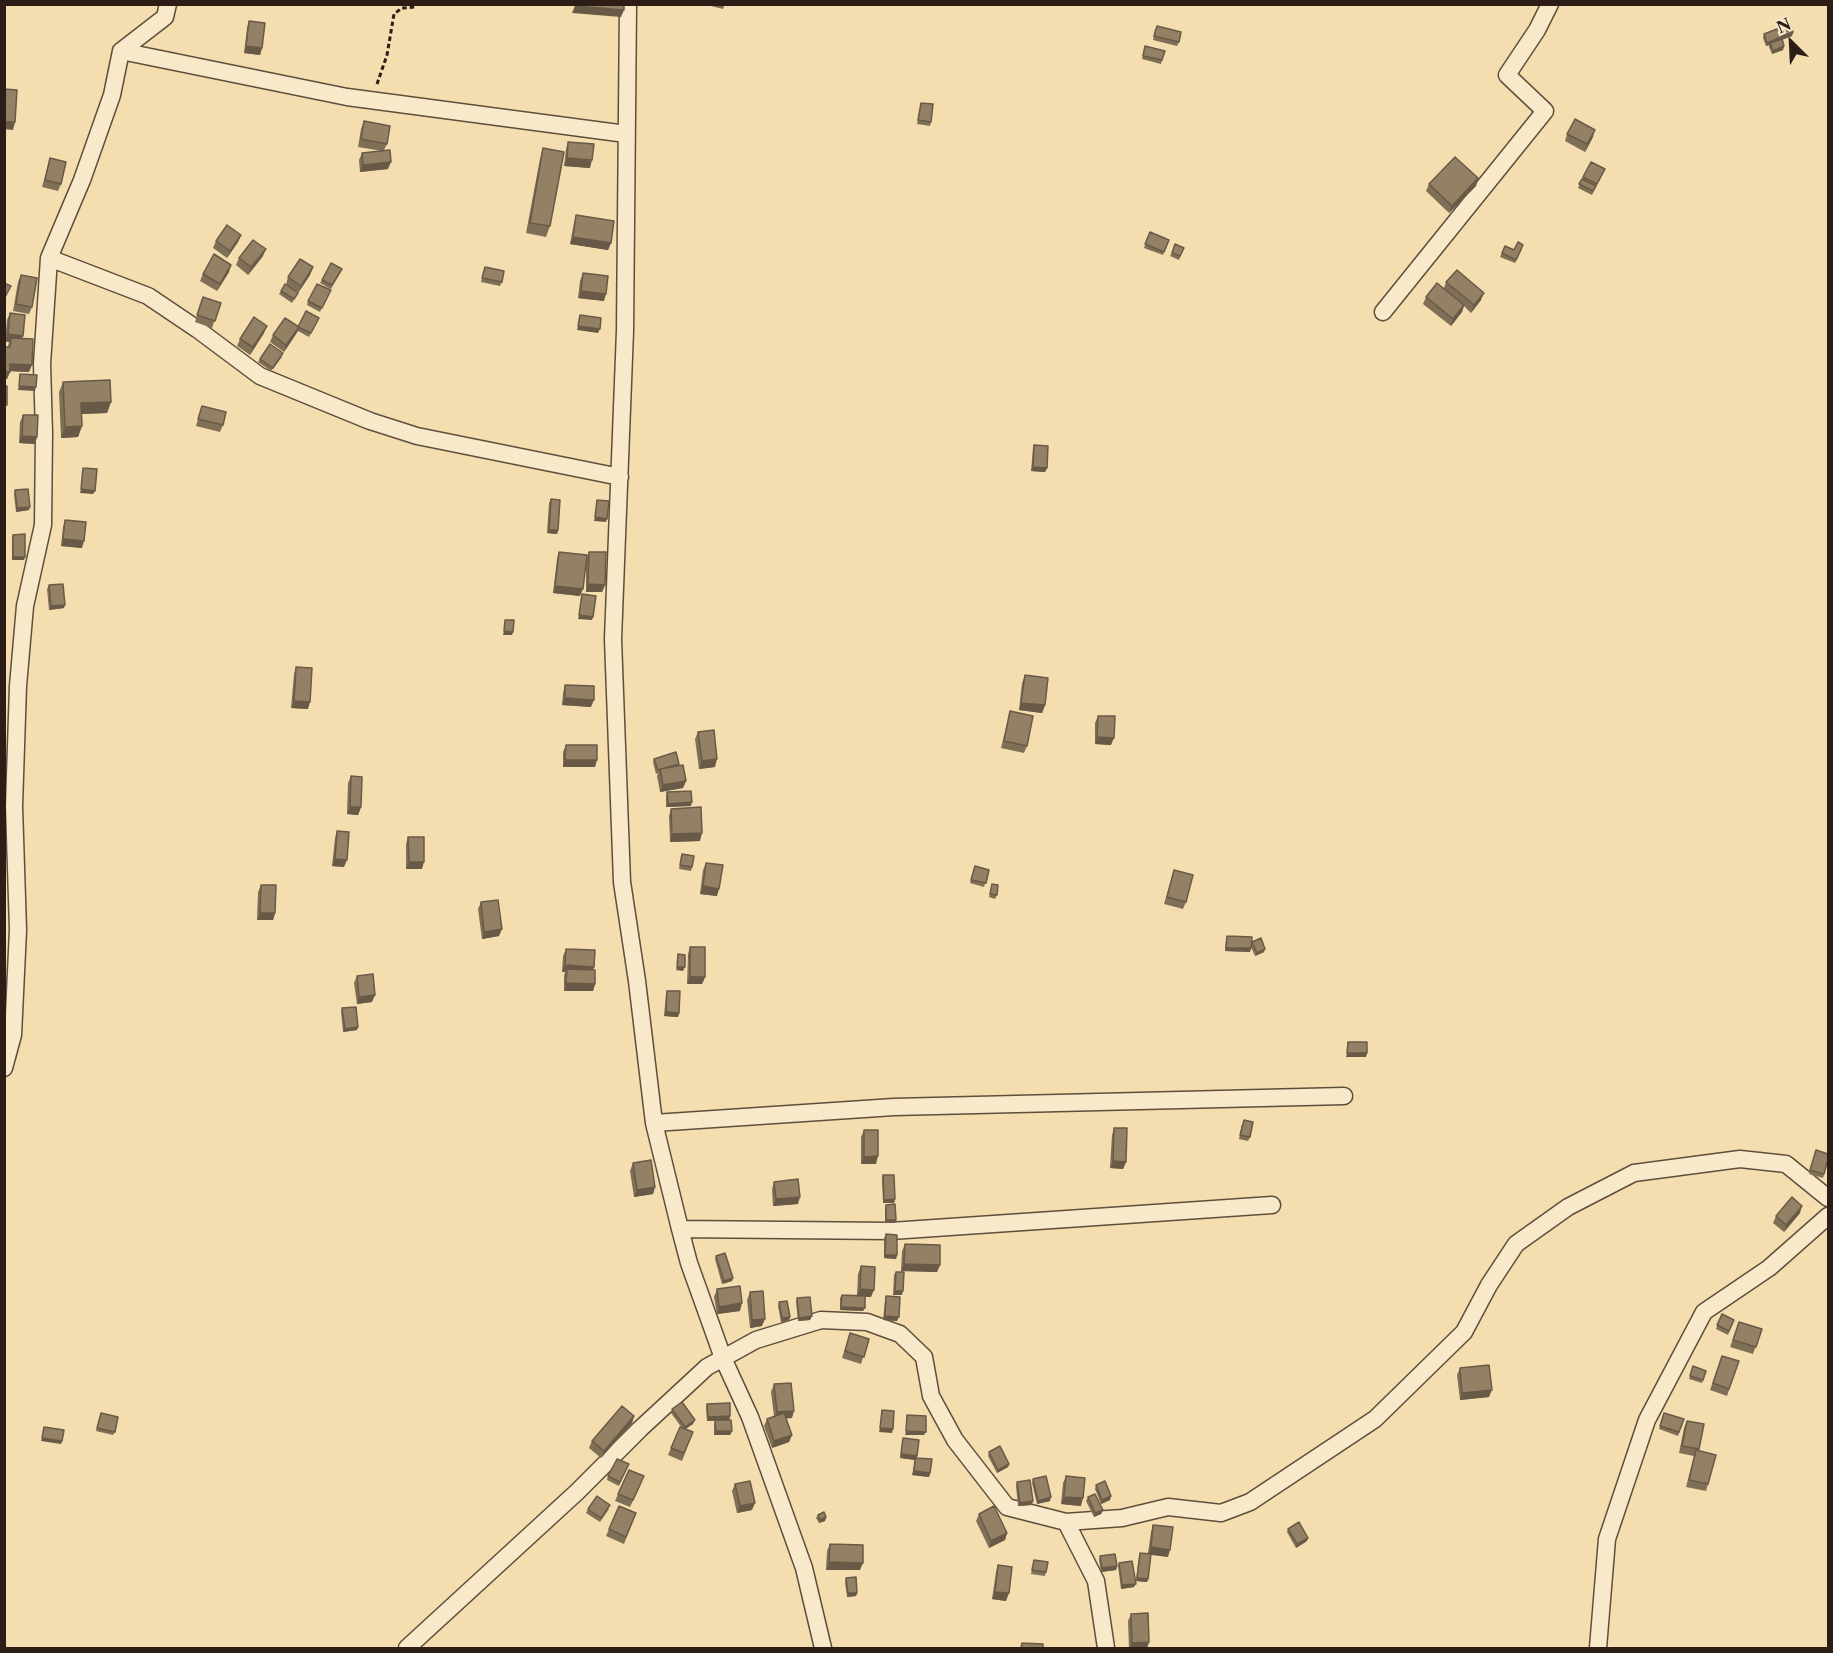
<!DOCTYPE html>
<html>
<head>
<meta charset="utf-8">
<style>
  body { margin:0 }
  #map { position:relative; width:1833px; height:1653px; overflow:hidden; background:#f4ddae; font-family:"Libre Caslon Text",serif }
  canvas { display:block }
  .frame { position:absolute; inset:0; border:6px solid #2c1e16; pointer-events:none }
  .north { position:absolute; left:1761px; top:12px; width:60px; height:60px; -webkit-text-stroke:4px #f8e9ca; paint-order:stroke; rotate:336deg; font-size:16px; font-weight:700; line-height:24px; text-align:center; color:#2c1e16 }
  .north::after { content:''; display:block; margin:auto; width:21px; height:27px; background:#2c1e16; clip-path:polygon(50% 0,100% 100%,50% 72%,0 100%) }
</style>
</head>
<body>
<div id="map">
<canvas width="1833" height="1653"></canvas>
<div class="frame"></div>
<div class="north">N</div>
</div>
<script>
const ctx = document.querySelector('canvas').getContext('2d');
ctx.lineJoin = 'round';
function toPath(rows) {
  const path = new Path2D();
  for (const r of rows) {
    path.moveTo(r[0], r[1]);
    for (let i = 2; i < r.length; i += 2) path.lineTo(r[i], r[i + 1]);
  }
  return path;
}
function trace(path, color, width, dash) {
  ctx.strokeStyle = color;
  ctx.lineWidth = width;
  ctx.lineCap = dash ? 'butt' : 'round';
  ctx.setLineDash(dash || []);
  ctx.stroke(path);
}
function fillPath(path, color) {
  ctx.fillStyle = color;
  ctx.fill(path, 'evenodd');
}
const street = toPath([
  [628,4,625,331,613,639,622,882,637,981,654,1123,680,1229,689,1263,723,1358,750,1417,804,1568,823,1648],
  [121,51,347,97,626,134],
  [49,258,148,296,197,329,260,376,370,421,417,436,620,477],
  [1383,312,1545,111,1507,75,1537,30,1550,4],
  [4,1068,13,1035,18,930,14,806,18,686,25,606,43,525,44,434,42,364,49,258,82,180,112,95,121,51,165,17,168,4],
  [654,1123,894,1107,1344,1096],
  [680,1229,891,1231,1272,1205],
  [1066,1522,1096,1581,1106,1648],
  [407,1648,577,1492,640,1429,707,1367,756,1340,821,1320,867,1322,900,1334,924,1357,931,1396,955,1440,1007,1507,1066,1522,1122,1518,1168,1507,1221,1513,1250,1502,1375,1419,1464,1332,1489,1285,1516,1244,1568,1207,1634,1173,1740,1159,1786,1164,1828,1198],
  [1598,1648,1607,1539,1647,1420,1704,1312,1769,1268,1828,1216]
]);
trace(street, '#5e4e3c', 19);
trace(toPath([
  [377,84,387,55,394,14,402,8,415,7,417,4]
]), '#2c1e16', 3, [4.5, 3]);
trace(street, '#f8e9ca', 16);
fillPath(toPath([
  [703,4,725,4,723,9],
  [249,21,262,48,260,55,244,53,247,28],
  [1155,29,1179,42,1177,46,1153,40],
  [1793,32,1792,36,1782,40,1784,46,1783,50,1772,54,1769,47,1769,45,1766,46,1763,38,1764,34],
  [1145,46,1162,60,1161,64,1142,59],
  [921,103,931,122,930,126,917,124],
  [364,121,387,144,384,150,388,169,360,172,359,160,362,153,382,151,358,147,361,129],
  [1567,134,1593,137,1585,152,1565,141],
  [568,142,590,168,564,166,566,149],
  [543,148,550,226,546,237,526,233,540,159],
  [50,158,61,184,58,191,42,187],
  [1605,169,1592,195,1578,188,1583,177],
  [1478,178,1476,186,1449,213,1426,191,1429,184],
  [576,215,611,243,608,250,570,244,574,223],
  [1150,232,1169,240,1163,255,1144,248],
  [241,235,238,242,227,258,213,248,216,241],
  [1505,246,1514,250,1522,249,1515,263,1500,257],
  [1184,248,1179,260,1170,256,1172,253],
  [263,256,248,275,236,265,239,258],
  [313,267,310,275,298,293,286,285,288,277],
  [485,267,502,282,500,286,481,282],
  [342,269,331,289,320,283,322,280],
  [229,272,217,291,200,281,203,274],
  [583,273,604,301,578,298,580,281],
  [21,275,32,307,29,314,13,311,18,282],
  [1446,282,1481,300,1471,313,1464,306,1462,312,1451,326,1423,304,1426,297,1444,288],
  [281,291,298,293,292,303,279,294],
  [329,294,320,312,307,305,308,301],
  [203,297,221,303,212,328,195,322],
  [10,313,22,338,29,372,10,371,7,379,4,379,4,347,8,347,9,342,5,341,7,320],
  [319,318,309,337,298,331,284,352,270,342,273,335],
  [264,333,250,355,237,346,240,339],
  [282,357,271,371,258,362,260,359],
  [63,382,111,402,107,413,82,414,82,426,78,437,61,438,59,392],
  [202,406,223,425,220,432,196,426],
  [23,415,37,437,35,444,19,443,20,422],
  [1034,445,1047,468,1045,472,1031,471,1033,448],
  [15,490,29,510,16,512,14,494],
  [551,499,558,530,557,534,547,533,549,503],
  [65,520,82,548,61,546,63,527],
  [13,535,24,560,12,560,12,538],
  [559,552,580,596,553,593,557,559],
  [589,552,605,585,602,592,586,592,586,559],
  [49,585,64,608,49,610,47,589],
  [296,667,308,709,291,708,294,674],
  [1025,675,1045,705,1042,713,1019,710,1022,683],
  [565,685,591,707,562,705,563,693],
  [1010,711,1027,746,1024,753,1001,748,1008,719],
  [1098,716,1111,745,1095,744,1095,723],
  [698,732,715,767,699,769,695,739],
  [566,745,595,767,563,767,563,752],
  [654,759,679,766,686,781,683,788,660,792,657,776,658,773,656,774,653,762],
  [351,776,361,807,358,815,347,814,348,783],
  [667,792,691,806,666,807,666,796],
  [671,809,700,841,670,842,669,816],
  [337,831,344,867,332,866,335,838],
  [408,837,422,869,406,869,406,844],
  [682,854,692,867,691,871,679,869],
  [706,863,717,896,700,894,703,870],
  [975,866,989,870,984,887,970,883],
  [1174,870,1186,902,1183,909,1164,904],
  [992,884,997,895,995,899,989,897],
  [261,885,275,913,273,920,257,920,258,892],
  [481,902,499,936,482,939,478,909],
  [1227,936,1251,945,1252,942,1264,952,1255,956,1251,947,1250,952,1225,951,1226,939],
  [690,947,705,977,702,984,687,984,688,954],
  [566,949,594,967,593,969,595,984,593,991,564,991,564,976,565,972,562,972,563,956],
  [357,976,372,1002,357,1004,354,983],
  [667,991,679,1013,678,1017,664,1016,666,994],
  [342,1008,357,1030,343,1032,341,1012],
  [1242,1124,1250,1137,1248,1141,1239,1139],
  [1114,1128,1126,1162,1123,1169,1110,1168,1112,1135],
  [864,1130,876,1164,861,1164,861,1137],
  [1816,1150,1828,1159,1823,1178,1809,1174],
  [633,1163,655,1187,653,1194,634,1197,630,1171],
  [883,1175,895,1199,894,1203,883,1203,882,1179],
  [774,1182,798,1204,773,1206,772,1189],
  [886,1205,896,1220,894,1223,885,1223,885,1208],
  [1800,1213,1784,1232,1773,1223,1776,1216],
  [886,1234,897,1255,896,1259,884,1258,884,1238],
  [905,1244,940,1265,937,1272,901,1271,902,1251],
  [716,1256,733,1278,732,1281,722,1284,715,1259],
  [861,1266,871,1297,865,1297,863,1311,840,1310,840,1298,842,1295,857,1295,858,1274],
  [896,1272,902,1295,893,1295,894,1275],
  [717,1289,740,1311,717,1314,714,1297],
  [750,1292,762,1326,750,1328,747,1300],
  [886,1296,897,1321,883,1320,885,1300],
  [797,1298,812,1316,810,1320,798,1321,796,1302],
  [779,1302,790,1317,789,1320,781,1322,778,1306],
  [1722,1314,1734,1320,1728,1335,1716,1329],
  [1739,1322,1762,1329,1753,1354,1730,1347],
  [850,1333,869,1339,861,1364,842,1358],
  [1722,1356,1739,1361,1727,1396,1710,1390],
  [1693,1366,1706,1371,1702,1383,1689,1379],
  [1460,1368,1489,1397,1460,1400,1457,1375],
  [774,1384,792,1418,786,1418,792,1435,789,1442,772,1448,764,1426,767,1419,774,1416,771,1392],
  [707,1404,730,1416,729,1420,732,1431,730,1435,714,1435,714,1424,715,1421,707,1421,706,1407],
  [672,1409,693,1424,685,1429,693,1432,682,1461,668,1455,680,1427,682,1428,671,1413],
  [1664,1413,1684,1419,1678,1436,1659,1429],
  [100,1416,115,1432,113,1435,96,1431],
  [634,1416,632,1423,601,1458,589,1448,592,1441],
  [1687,1421,1699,1449,1698,1451,1708,1484,1706,1491,1686,1487,1694,1456,1679,1453,1684,1428],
  [903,1438,916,1458,930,1473,929,1477,912,1475,915,1460,900,1458],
  [989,1452,1009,1464,1008,1467,997,1473,988,1456],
  [627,1468,619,1486,607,1480,608,1476],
  [1066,1476,1081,1506,1061,1504,1063,1483],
  [1033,1479,1050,1501,1037,1504,1032,1483],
  [1017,1482,1032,1505,1018,1506,1016,1486],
  [641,1484,630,1507,615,1501,618,1494],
  [735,1484,752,1510,737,1513,732,1491],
  [1096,1485,1110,1500,1101,1504,1095,1489],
  [1088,1497,1103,1510,1101,1514,1094,1517,1086,1501],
  [588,1509,609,1509,600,1522,586,1513],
  [636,1513,624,1544,606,1536,609,1529],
  [979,1514,1007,1533,1005,1540,989,1548,976,1521],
  [818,1515,826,1517,825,1521,819,1523,816,1518],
  [1153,1525,1168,1557,1151,1555,1148,1579,1147,1582,1136,1581,1139,1556,1140,1553,1148,1553,1151,1532],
  [1288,1529,1307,1541,1296,1548,1287,1532],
  [830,1544,860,1570,826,1570,827,1551],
  [1100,1556,1117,1566,1116,1570,1101,1572,1099,1560],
  [1034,1560,1046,1572,1045,1576,1031,1574],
  [1119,1563,1134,1587,1121,1589,1118,1566],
  [998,1565,1006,1601,992,1599,996,1572],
  [846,1578,857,1593,856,1596,847,1597,845,1582],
  [1131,1614,1149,1642,1147,1648,1151,1648,1129,1648,1128,1621]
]), '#7f6f57');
fillPath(toPath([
  [575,6,624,10,621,17,572,13],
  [1793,32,1792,36,1770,44,1770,43,1769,45,1766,46,1767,43],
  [246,46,262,48,260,55,244,53],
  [1784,46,1783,50,1772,54,1773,51],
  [4,122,15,122,13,130,4,129],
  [1595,130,1593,137,1585,152,1587,144],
  [567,158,592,160,590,168,564,166],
  [391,162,388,169,360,172,363,165],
  [1478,178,1476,186,1449,213,1452,206],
  [241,235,238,242,227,258,230,251],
  [573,237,611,243,608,250,570,244],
  [266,249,263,256,248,275,251,267],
  [231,265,229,272,217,291,220,284],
  [313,267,310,275,298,293,301,286],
  [581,291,606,294,604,301,578,298],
  [1484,293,1481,300,1471,313,1474,305],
  [1464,305,1462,312,1451,326,1453,319],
  [267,326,264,333,250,355,253,347],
  [578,326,600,329,598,333,577,330],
  [299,327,296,334,284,352,286,345],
  [8,334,23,336,20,343,11,338,9,342,5,341],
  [10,364,32,365,29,372,8,371],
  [4,372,10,372,7,379,4,379],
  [19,386,36,387,35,391,18,390],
  [111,402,107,413,77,414,81,403],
  [82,426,78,437,61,438,65,427],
  [22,436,37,437,35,444,19,443],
  [1033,467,1047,468,1045,472,1031,471],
  [81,489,95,491,93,494,80,493],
  [30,507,29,510,16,512,17,508],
  [595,517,607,519,606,522,594,521],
  [549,530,558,530,557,534,547,533],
  [63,539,84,541,82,548,61,546],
  [13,557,25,557,24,560,12,560],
  [588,584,605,585,602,592,586,592],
  [555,586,583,589,580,596,553,593],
  [65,605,64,608,49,610,51,606],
  [579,615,593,617,592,620,578,619],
  [504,631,513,632,512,635,503,635],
  [565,698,594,700,591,707,562,705],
  [294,701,310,702,308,709,291,708],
  [1021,703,1045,705,1042,713,1019,710],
  [1097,737,1114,738,1111,745,1095,744],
  [717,759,715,767,699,769,702,761],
  [565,760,597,760,595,767,563,767],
  [686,781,683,788,660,792,663,785],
  [692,802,691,806,666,807,668,804],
  [350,807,361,807,358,815,347,814],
  [702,833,700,841,670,842,672,834],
  [335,859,347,860,344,867,332,866],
  [409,862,424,862,422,869,406,869],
  [703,886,719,889,717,896,700,894],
  [260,913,275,913,273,920,257,920],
  [502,929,499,936,482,939,484,932],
  [1226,948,1251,948,1250,952,1225,951],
  [1265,949,1264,952,1255,956,1257,953],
  [565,965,594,967,592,974,567,969,565,972,562,972],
  [677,967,685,967,683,971,676,970],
  [690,977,705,977,702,984,687,984],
  [566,983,595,984,593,991,564,991],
  [375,995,372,1002,357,1004,359,997],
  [666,1012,679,1013,678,1017,664,1016],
  [358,1027,357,1030,343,1032,345,1029],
  [1347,1053,1367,1053,1366,1057,1346,1057],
  [878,1156,876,1164,861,1164,864,1157],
  [1113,1161,1126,1162,1123,1169,1110,1168],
  [655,1187,653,1194,634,1197,637,1190],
  [800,1197,798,1204,773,1206,776,1199],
  [895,1199,894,1203,883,1203,884,1200],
  [1802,1206,1800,1213,1784,1232,1786,1225],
  [886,1220,896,1220,894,1223,885,1223],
  [885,1255,897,1255,896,1259,884,1258],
  [904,1264,940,1265,937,1272,901,1271],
  [733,1278,732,1281,722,1284,724,1281],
  [860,1289,874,1290,871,1297,857,1296],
  [895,1291,903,1291,902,1295,893,1295],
  [742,1303,740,1311,717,1314,719,1307],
  [841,1307,865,1308,863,1311,840,1310],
  [812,1316,810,1320,798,1321,799,1318],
  [885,1316,899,1317,897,1321,883,1320],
  [790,1317,789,1320,781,1322,782,1318],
  [765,1319,762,1326,750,1328,752,1320],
  [1492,1390,1489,1397,1460,1400,1462,1393],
  [794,1411,792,1418,774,1420,777,1412],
  [634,1416,632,1423,601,1458,604,1451],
  [730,1416,729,1420,707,1421,708,1417],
  [695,1420,693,1424,684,1430,685,1427],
  [880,1428,893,1429,892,1433,879,1432],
  [716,1431,732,1431,730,1435,714,1435],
  [906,1431,926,1432,924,1435,905,1435],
  [792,1435,789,1442,772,1448,774,1441],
  [42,1438,62,1441,61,1444,41,1441],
  [901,1454,917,1456,916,1460,900,1458],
  [1009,1464,1008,1467,997,1473,998,1470],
  [914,1471,930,1473,929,1477,912,1475],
  [1111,1496,1110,1500,1101,1504,1102,1500],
  [1051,1497,1050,1501,1037,1504,1038,1501],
  [1064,1497,1083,1498,1081,1506,1061,1504],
  [1033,1501,1032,1505,1018,1506,1020,1503],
  [755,1503,752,1510,737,1513,740,1506],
  [1103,1510,1101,1514,1094,1517,1095,1513],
  [826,1517,825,1521,819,1523,820,1520],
  [1007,1533,1005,1540,989,1548,991,1541],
  [1308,1538,1307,1541,1296,1548,1297,1544],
  [1151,1547,1170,1550,1168,1557,1148,1554],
  [829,1562,863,1563,860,1570,826,1570],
  [1117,1566,1116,1570,1101,1572,1102,1568],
  [1137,1578,1148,1579,1147,1582,1136,1581],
  [1136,1584,1134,1587,1121,1589,1122,1585],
  [995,1592,1009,1593,1006,1601,992,1599],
  [848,1593,857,1593,856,1596,847,1597],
  [1149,1642,1147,1648,1130,1648,1132,1643]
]), '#685a47');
const building = toPath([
  [575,4,624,4,624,10,575,6,575,4],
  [249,21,265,23,262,48,246,46,249,21],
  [1790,24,1793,32,1767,43,1764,34,1790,24],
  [1157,26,1181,32,1179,42,1154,36,1157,26],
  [1782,39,1784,46,1773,51,1770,43,1782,39],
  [1145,46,1165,51,1162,60,1143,56,1145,46],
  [4,89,17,90,15,122,4,122,4,89],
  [921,103,933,104,931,122,918,120,921,103],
  [1575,119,1595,130,1587,144,1567,134,1575,119],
  [364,121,390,126,387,144,361,139,364,121],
  [568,142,594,144,592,160,567,158,568,142],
  [543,148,564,152,550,226,530,223,543,148],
  [390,150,391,162,363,165,362,153,390,150],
  [1455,157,1478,178,1452,206,1429,184,1455,157],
  [50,158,66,162,61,184,45,180,50,158],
  [1591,162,1605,169,1597,184,1583,177,1591,162],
  [1582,179,1596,186,1593,191,1579,184,1582,179],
  [576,215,614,221,611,243,573,237,576,215],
  [227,225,241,235,230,251,216,241,227,225],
  [1150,232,1169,240,1164,252,1145,244,1150,232],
  [253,240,266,249,251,267,239,258,253,240],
  [1518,242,1523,245,1516,260,1502,253,1505,246,1514,250,1518,242],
  [1175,244,1184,248,1180,256,1172,253,1175,244],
  [214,254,231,265,220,284,203,274,214,254],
  [300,259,313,267,301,286,288,277,300,259],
  [331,263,342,269,332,285,322,280,331,263],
  [485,267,504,271,502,282,482,278,485,267],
  [1457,270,1484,293,1474,305,1446,282,1457,270],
  [583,273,608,276,606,294,581,291,583,273],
  [21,275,37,278,32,307,16,304,21,275],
  [4,283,11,286,4,299,4,283],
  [1437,283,1464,305,1453,319,1426,297,1437,283],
  [285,284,298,293,294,299,281,291,285,284],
  [317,284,331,290,322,308,308,301,317,284],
  [203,297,221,303,215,321,197,315,203,297],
  [306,311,319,318,311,333,298,327,306,311],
  [10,313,25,315,23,336,8,334,10,313],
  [580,315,601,318,600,329,578,326,580,315],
  [254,317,267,326,253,347,240,339,254,317],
  [285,318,299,327,286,345,273,335,285,318],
  [11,338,33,339,32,365,10,364,10,372,4,372,4,347,10,347,11,338],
  [270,344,283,353,273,368,260,359,270,344],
  [20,374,37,375,36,387,19,386,20,374],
  [110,380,111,402,81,403,82,426,65,427,63,382,110,380],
  [4,386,7,386,7,405,4,405,4,386],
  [202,406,226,412,223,425,198,419,202,406],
  [23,415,38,415,37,437,22,436,23,415],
  [1034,445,1048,446,1047,468,1033,467,1034,445],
  [83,468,97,469,95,491,81,489,83,468],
  [28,489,30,507,17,508,15,490,28,489],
  [551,499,560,500,558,530,549,530,551,499],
  [597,500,609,501,607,519,595,517,597,500],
  [65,520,86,522,84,541,63,539,65,520],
  [25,534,25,557,13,557,13,535,25,534],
  [559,552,587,555,583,589,555,586,559,552],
  [589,552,606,552,605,585,588,584,589,552],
  [63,584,65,605,51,606,49,585,63,584],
  [582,594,596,596,593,617,579,615,582,594],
  [505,620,514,620,513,632,504,631,505,620],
  [296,667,312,668,310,702,294,701,296,667],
  [1025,675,1048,678,1045,705,1021,703,1025,675],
  [565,685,594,686,594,700,565,698,565,685],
  [1010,711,1033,716,1027,746,1004,741,1010,711],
  [1098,716,1115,716,1114,738,1097,737,1098,716],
  [714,730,717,759,702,761,698,732,714,730],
  [566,745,597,745,597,760,565,760,566,745],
  [676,752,679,764,658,770,654,759,676,752],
  [683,765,686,781,663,785,660,769,683,765],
  [351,776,362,777,361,807,350,807,351,776],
  [691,791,692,802,668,804,667,792,691,791],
  [701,807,702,833,672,834,671,809,701,807],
  [337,831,349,832,347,860,335,859,337,831],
  [408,837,424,837,424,862,409,862,408,837],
  [682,854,694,856,692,867,680,865,682,854],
  [706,863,723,865,719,889,703,886,706,863],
  [975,866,989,870,986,883,971,880,975,866],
  [1174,870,1193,875,1186,902,1167,897,1174,870],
  [992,884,998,885,997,895,990,894,992,884],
  [261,885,276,885,275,913,260,913,261,885],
  [498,900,502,929,484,932,481,902,498,900],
  [1227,936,1252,937,1251,948,1226,948,1227,936],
  [1261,938,1265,949,1257,953,1252,942,1261,938],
  [690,947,705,947,705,977,690,977,690,947],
  [566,949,595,950,594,967,565,965,566,949],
  [678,954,685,955,685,967,677,967,678,954],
  [567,969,595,970,595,984,566,983,567,969],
  [373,974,375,995,359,997,357,976,373,974],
  [667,991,680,991,679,1013,666,1012,667,991],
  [356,1007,358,1027,345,1029,342,1008,356,1007],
  [1348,1042,1367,1042,1367,1053,1347,1053,1348,1042],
  [1244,1120,1253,1122,1250,1137,1240,1135,1244,1120],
  [1114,1128,1127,1128,1126,1162,1113,1161,1114,1128],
  [864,1130,878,1130,878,1156,864,1157,864,1130],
  [1816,1150,1828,1154,1828,1159,1824,1174,1810,1170,1816,1150],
  [651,1160,655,1187,637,1190,633,1163,651,1160],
  [883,1175,894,1175,895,1199,884,1200,883,1175],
  [798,1179,800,1197,776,1199,774,1182,798,1179],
  [1792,1197,1802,1206,1786,1225,1776,1216,1792,1197],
  [895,1204,896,1220,886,1220,886,1205,895,1204],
  [886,1234,897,1235,897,1255,885,1255,886,1234],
  [905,1244,940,1245,940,1265,904,1264,905,1244],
  [725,1253,733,1278,724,1281,716,1256,725,1253],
  [861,1266,875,1267,874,1290,860,1289,861,1266],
  [896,1272,904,1272,903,1291,895,1291,896,1272],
  [740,1286,742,1303,719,1307,717,1289,740,1286],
  [763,1291,765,1319,752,1320,750,1292,763,1291],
  [842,1295,865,1296,865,1308,841,1307,842,1295],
  [886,1296,900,1297,899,1317,885,1316,886,1296],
  [810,1297,812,1316,799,1318,797,1298,810,1297],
  [787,1301,790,1317,782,1318,779,1302,787,1301],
  [1722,1314,1734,1320,1729,1331,1717,1325,1722,1314],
  [1739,1322,1762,1329,1756,1347,1733,1340,1739,1322],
  [850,1333,869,1339,864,1357,845,1351,850,1333],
  [1722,1356,1739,1361,1729,1389,1713,1383,1722,1356],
  [1489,1365,1492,1390,1462,1393,1460,1368,1489,1365],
  [1693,1366,1706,1371,1703,1380,1690,1376,1693,1366],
  [791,1383,794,1411,777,1412,774,1384,791,1383],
  [682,1402,695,1420,685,1427,672,1409,682,1402],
  [730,1403,730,1416,708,1417,707,1404,730,1403],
  [622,1406,634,1416,604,1451,592,1441,622,1406],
  [882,1410,894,1411,893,1429,880,1428,882,1410],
  [101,1413,118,1417,115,1432,97,1428,101,1413],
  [784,1413,792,1435,774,1441,767,1419,784,1413],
  [1664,1413,1684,1419,1679,1432,1660,1426,1664,1413],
  [907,1415,926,1416,926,1432,906,1431,907,1415],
  [715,1420,731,1420,732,1431,716,1431,715,1420],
  [1687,1421,1704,1424,1699,1449,1682,1446,1687,1421],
  [44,1427,64,1430,62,1441,42,1438,44,1427],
  [680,1427,693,1432,684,1453,671,1448,680,1427],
  [903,1438,919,1440,917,1456,901,1454,903,1438],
  [1000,1446,1009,1464,998,1470,989,1452,1000,1446],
  [1696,1450,1716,1455,1708,1484,1689,1480,1696,1450],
  [915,1458,932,1459,930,1473,914,1471,915,1458],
  [617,1459,629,1464,620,1482,608,1476,617,1459],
  [629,1470,644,1476,633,1500,618,1494,629,1470],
  [1046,1476,1051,1497,1038,1501,1033,1479,1046,1476],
  [1066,1476,1085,1478,1083,1498,1064,1497,1066,1476],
  [1030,1480,1033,1501,1020,1503,1017,1482,1030,1480],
  [750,1481,755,1503,740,1506,735,1484,750,1481],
  [1105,1481,1111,1496,1102,1500,1096,1485,1105,1481],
  [1095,1494,1103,1510,1095,1513,1088,1497,1095,1494],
  [597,1496,610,1505,601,1518,588,1509,597,1496],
  [619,1506,636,1513,626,1537,609,1529,619,1506],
  [994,1506,1007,1533,991,1541,979,1514,994,1506],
  [824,1512,826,1517,820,1520,818,1515,824,1512],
  [1299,1522,1308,1538,1297,1544,1288,1529,1299,1522],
  [1153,1525,1173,1527,1170,1550,1151,1547,1153,1525],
  [830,1544,863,1545,863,1563,829,1562,830,1544],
  [1140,1553,1151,1554,1148,1579,1137,1578,1140,1553],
  [1115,1554,1117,1566,1102,1568,1100,1556,1115,1554],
  [1034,1560,1048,1562,1046,1572,1032,1570,1034,1560],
  [1132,1561,1136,1584,1122,1585,1119,1563,1132,1561],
  [998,1565,1012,1567,1009,1593,995,1592,998,1565],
  [856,1577,857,1593,848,1593,846,1578,856,1577],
  [1148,1613,1149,1642,1132,1643,1131,1614,1148,1613],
  [1022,1643,1043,1644,1043,1648,1021,1648,1022,1643]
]);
fillPath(building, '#948165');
trace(building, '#685a47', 1.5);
</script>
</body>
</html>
